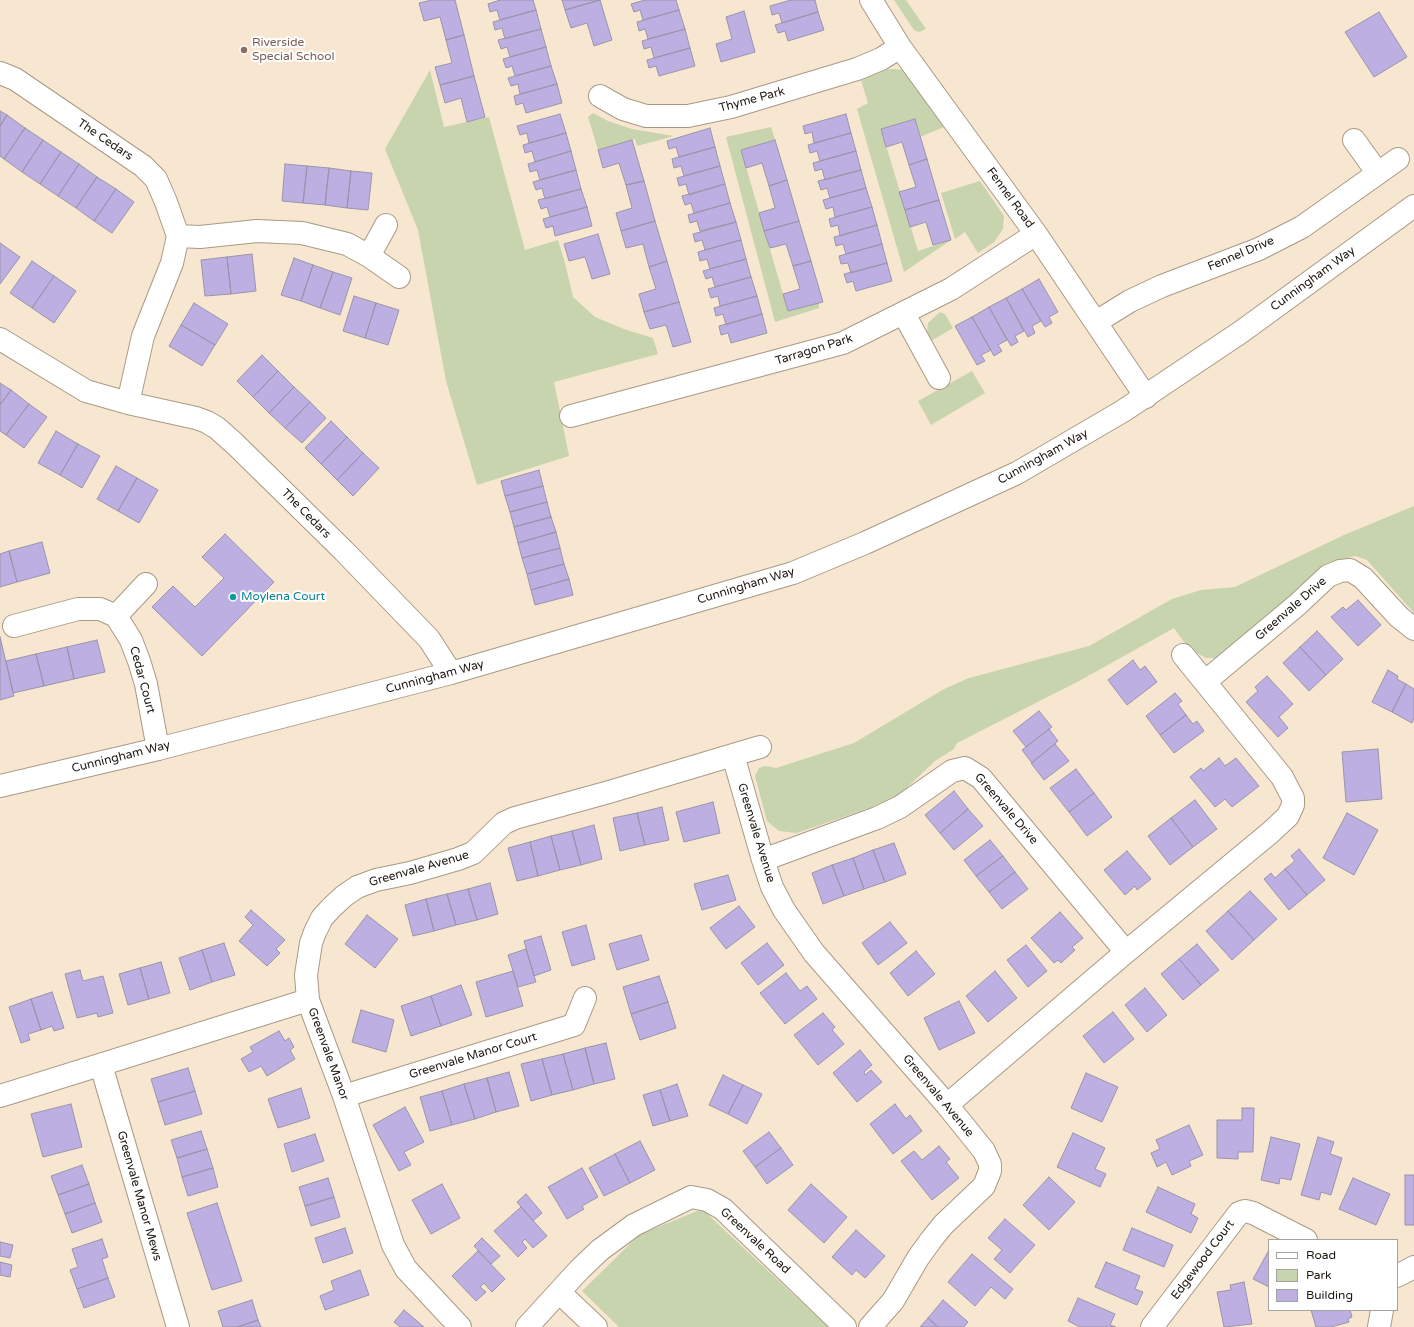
<!DOCTYPE html>
<html>
<head>
<meta charset="utf-8">
<style>
  body { margin:0 }
  #map { position:relative; width:1414px; height:1327px; overflow:hidden; background:#f7e7d1; font-family:"Varela Round",sans-serif }
  canvas { display:block }
  .legend { position:absolute; left:1268px; top:1239px; width:130px; height:72px; box-sizing:border-box; background:#fff; border:1px solid #a4a29f; margin:0; padding:5px 7px; list-style:none; font-size:12px; color:#1c160f }
  .legend li { display:flex; align-items:center; gap:8px; height:20px }
  .legend b { width:20px; border:1px solid #a4a29f }
</style>
</head>
<body>
<div id="map">
<canvas width="1414" height="1327"></canvas>
<ul class="legend">
<li><b style="height:5px;background:#fff"></b>Road</li>
<li><b style="height:11px;background:#c7d4ad"></b>Park</li>
<li><b style="height:11px;background:#bdafe2"></b>Building</li>
</ul>
</div>
<script>
const ctx = document.querySelector('canvas').getContext('2d');
ctx.lineJoin = 'round';
function fillPath(path, color) {
  ctx.fillStyle = color;
  ctx.fill(path, 'evenodd');
}
function toPath(rows) {
  const path = new Path2D();
  for (const r of rows) {
    path.moveTo(r[0], r[1]);
    for (let i = 2; i < r.length; i += 2) path.lineTo(r[i], r[i + 1]);
  }
  return path;
}
function trace(path, color, width, dash) {
  ctx.strokeStyle = color;
  ctx.lineWidth = width;
  ctx.lineCap = dash ? 'butt' : 'round';
  ctx.setLineDash(dash || []);
  ctx.stroke(path);
}
function write(font, color, halo, rows, align = 'center') {
  ctx.font = font + ' "Varela Round",sans-serif';
  ctx.lineWidth = 4;
  ctx.setLineDash([]);
  ctx.textBaseline = 'middle';
  ctx.strokeStyle = halo;
  ctx.fillStyle = color;
  for (const [text, x, y, turn = 0] of rows) {
    ctx.save();
    ctx.translate(x, y);
    ctx.rotate((+turn || 0) * Math.PI / 180);
    ctx.textAlign = isNaN(turn) ? turn : align;
    if (halo) ctx.strokeText(text, 0, 0);
    ctx.fillText(text, 0, 0);
    ctx.restore();
  }
}
fillPath(toPath([
  [894,0,906,0,926,29,919,32,914,30],
  [893,69,902,70,908,75,944,127,920,137,915,119,881,129,918,251,951,240,904,272,857,109,868,103,860,77,882,70],
  [430,70,444,127,489,117,525,250,558,240,565,263,573,297,595,317,624,329,653,338,658,354,554,382,569,456,477,485,446,381,418,230,385,149],
  [593,113,608,121,632,129,674,136,637,146,635,139,598,150,588,117],
  [771,127,775,140,741,150,788,311,819,302,819,308,775,322,726,137],
  [980,181,1004,216,1003,229,994,242,978,253,965,232,955,239,941,193],
  [940,312,945,314,953,328,931,341,927,332,928,323],
  [972,371,985,393,931,425,918,401],
  [1414,506,1414,613,1367,560,1355,556,1325,564,1300,589,1265,616,1235,647,1216,658,1206,658,1197,653,1184,642,1174,628,1079,681,957,743,954,749,935,761,898,796,869,808,797,833,779,831,767,821,755,776,759,768,765,766,776,768,854,743,944,689,969,678,1089,646,1172,599,1201,590,1235,587,1344,535],
  [702,1209,828,1327,619,1327,582,1291,639,1235]
]), '#c7d4ad');
const building = toPath([
  [432,0,455,0,464,35,446,40,440,17,424,21,419,3,432,0],
  [500,0,533,0,536,10,500,20,497,10,490,12,488,4,500,0],
  [562,0,600,0,565,10,562,0],
  [600,0,612,40,594,46,587,23,571,28,565,10,600,0],
  [645,0,676,0,679,10,643,20,640,10,634,12,631,4,645,0],
  [791,0,815,0,818,12,782,23,779,13,772,15,770,6,791,0],
  [536,10,541,29,505,39,502,28,495,30,493,22,536,10],
  [679,10,685,29,648,39,645,29,639,31,637,22,679,10],
  [744,11,755,52,721,62,716,44,732,39,726,17,744,11],
  [818,12,824,30,788,41,785,31,778,33,775,25,818,12],
  [1379,12,1407,57,1374,77,1345,32,1379,12],
  [541,29,546,47,510,57,507,47,501,49,498,40,541,29],
  [685,29,690,48,654,58,651,47,644,49,642,41,685,29],
  [464,35,474,76,440,85,435,67,452,63,446,40,464,35],
  [546,47,551,66,515,76,512,66,506,68,503,59,546,47],
  [690,48,695,66,659,76,656,66,649,68,647,60,690,48],
  [551,66,557,84,520,94,518,84,511,86,508,78,551,66],
  [474,76,485,117,467,122,461,98,445,103,440,85,474,76],
  [557,84,562,103,526,113,523,103,516,105,514,96,557,84],
  [0,111,7,115,0,126,0,111],
  [560,114,566,133,529,143,527,133,520,135,517,126,560,114],
  [846,114,851,133,814,143,812,132,805,134,803,126,846,114],
  [7,115,25,128,4,159,0,156,0,126,7,115],
  [915,119,927,159,909,165,902,142,886,147,881,129,915,119],
  [25,128,43,140,22,172,4,159,25,128],
  [710,128,715,147,679,157,676,147,669,149,667,141,710,128],
  [566,133,571,151,535,162,532,151,525,153,523,145,566,133],
  [851,133,856,151,820,161,817,151,810,153,808,145,851,133],
  [43,140,61,152,40,184,22,172,43,140],
  [632,140,644,181,626,185,619,163,603,168,598,150,632,140],
  [775,140,787,180,769,186,762,163,746,168,741,150,775,140],
  [715,147,720,166,684,176,681,166,674,168,672,159,715,147],
  [571,151,576,170,540,180,537,170,530,172,528,164,571,151],
  [856,151,861,170,825,180,822,169,815,171,813,163,856,151],
  [61,152,79,164,58,196,40,184,61,152],
  [927,159,939,200,905,210,899,192,916,187,909,165,927,159],
  [79,164,97,177,76,208,58,196,79,164],
  [285,164,307,166,303,203,282,201,285,164],
  [307,166,329,168,325,205,303,203,307,166],
  [720,166,725,184,689,195,686,184,679,186,677,178,720,166],
  [329,168,351,171,347,208,325,205,329,168],
  [576,170,581,189,545,199,542,188,536,190,533,182,576,170],
  [861,170,866,188,830,198,827,188,821,190,818,181,861,170],
  [351,171,372,173,368,210,347,208,351,171],
  [97,177,116,189,94,221,76,208,97,177],
  [787,180,799,221,764,231,759,213,775,208,769,186,787,180],
  [644,181,655,221,621,231,616,213,632,208,626,185,644,181],
  [725,184,730,203,694,213,691,203,685,205,682,196,725,184],
  [866,188,872,207,835,217,833,207,826,209,823,200,866,188],
  [116,189,134,202,112,233,94,221,116,189],
  [581,189,587,207,550,217,547,207,541,209,538,200,581,189],
  [939,200,951,240,933,245,926,222,910,227,905,210,939,200],
  [730,203,736,222,700,231,697,221,690,223,688,215,730,203],
  [587,207,592,226,555,236,553,226,546,228,543,219,587,207],
  [872,207,877,225,840,236,838,225,831,227,829,219,872,207],
  [655,221,667,261,649,267,643,244,626,248,621,231,655,221],
  [799,221,811,261,793,266,786,244,770,248,764,231,799,221],
  [736,222,741,240,705,250,702,240,695,242,693,234,736,222],
  [877,225,882,244,846,254,843,244,836,246,834,237,877,225],
  [598,234,610,274,592,279,585,257,569,261,564,244,598,234],
  [741,240,746,259,710,269,707,259,700,261,698,252,741,240],
  [0,243,20,257,0,284,0,243],
  [882,244,887,263,851,273,848,263,841,264,839,256,882,244],
  [252,254,256,291,231,294,227,257,252,254],
  [227,257,231,294,205,296,201,260,227,257],
  [294,258,313,265,301,301,281,295,294,258],
  [746,259,751,277,715,287,712,277,706,279,703,271,746,259],
  [32,261,54,276,32,308,10,293,32,261],
  [667,261,679,302,644,312,639,294,656,289,649,267,667,261],
  [811,261,823,302,788,311,783,294,800,289,793,266,811,261],
  [887,263,892,281,856,291,853,281,847,283,844,274,887,263],
  [313,265,333,272,320,308,301,301,313,265],
  [333,272,352,278,340,315,320,308,333,272],
  [54,276,76,291,54,323,32,308,54,276],
  [751,277,757,296,720,306,718,296,711,298,708,289,751,277],
  [1039,279,1058,312,1049,317,1052,323,1045,327,1022,289,1039,279],
  [1022,289,1041,321,1032,326,1035,333,1028,337,1006,298,1022,289],
  [354,296,376,303,365,338,343,331,354,296],
  [757,296,762,314,726,325,723,314,716,316,714,308,757,296],
  [1006,298,1024,331,1015,336,1018,342,1011,346,989,307,1006,298],
  [679,302,691,342,673,347,666,325,650,329,644,312,679,302],
  [194,303,228,324,215,345,181,325,194,303],
  [376,303,399,310,388,345,365,338,376,303],
  [989,307,1007,340,998,345,1002,351,994,356,972,317,989,307],
  [762,314,767,333,731,343,728,333,721,335,719,326,762,314],
  [972,317,991,350,981,355,985,361,977,365,955,326,972,317],
  [181,325,215,345,202,366,169,346,181,325],
  [262,355,278,371,253,397,237,381,262,355],
  [278,371,294,387,269,413,253,397,278,371],
  [0,383,11,390,0,405,0,383],
  [294,387,310,402,285,428,269,413,294,387],
  [11,390,29,404,6,435,0,431,0,405,11,390],
  [310,402,326,418,302,443,285,428,310,402],
  [29,404,47,417,24,448,6,435,29,404],
  [331,421,347,437,321,464,305,448,331,421],
  [56,431,78,444,60,475,38,463,56,431],
  [347,437,363,453,337,480,321,464,347,437],
  [78,444,100,456,82,488,60,475,78,444],
  [363,453,379,468,353,496,337,480,363,453],
  [116,466,137,478,118,511,97,499,116,466],
  [539,470,543,486,505,496,501,481,539,470],
  [137,478,158,490,139,523,118,511,137,478],
  [543,486,547,502,510,512,505,496,543,486],
  [547,502,551,517,514,527,510,512,547,502],
  [551,517,556,532,518,543,514,527,551,517],
  [556,532,560,548,522,558,518,543,556,532],
  [225,534,274,582,202,656,152,607,173,586,195,607,224,578,202,557,225,534],
  [42,542,50,573,17,582,9,551,42,542],
  [560,548,564,564,527,574,522,558,560,548],
  [9,551,17,582,0,587,0,554,9,551],
  [564,564,569,579,531,590,527,574,564,564],
  [569,579,573,595,535,605,531,590,569,579],
  [1358,600,1381,625,1358,646,1331,617,1343,607,1346,610,1358,600],
  [1317,631,1343,659,1326,675,1300,647,1317,631],
  [0,637,14,696,0,700,0,637],
  [97,640,105,672,74,679,67,647,97,640],
  [67,647,74,679,44,686,36,654,67,647],
  [1300,647,1326,675,1309,691,1283,663,1300,647],
  [36,654,44,686,13,693,6,661,36,654],
  [1133,660,1140,670,1145,666,1157,682,1127,705,1108,680,1133,660],
  [1388,670,1398,676,1397,679,1406,684,1392,712,1372,702,1388,670],
  [1267,676,1293,704,1279,717,1288,728,1278,737,1246,702,1258,691,1255,687,1267,676],
  [1406,684,1414,689,1414,718,1412,723,1392,712,1406,684],
  [1175,693,1182,701,1178,704,1186,715,1160,735,1146,716,1175,693],
  [1039,711,1052,727,1026,747,1013,731,1039,711],
  [1186,715,1193,724,1197,721,1204,731,1174,753,1160,735,1186,715],
  [1049,729,1058,741,1032,763,1022,750,1049,729],
  [1055,744,1069,761,1044,780,1031,763,1055,744],
  [1378,749,1382,799,1346,802,1342,752,1378,749],
  [1219,758,1225,766,1236,758,1259,786,1232,807,1225,799,1215,807,1190,777,1201,768,1203,771,1219,758],
  [1076,769,1094,793,1069,812,1050,788,1076,769],
  [954,791,968,809,940,833,925,815,954,791],
  [1094,793,1112,817,1087,836,1069,812,1094,793],
  [1195,800,1217,829,1193,847,1171,818,1195,800],
  [713,802,720,833,684,842,676,812,713,802],
  [662,807,669,840,645,845,637,813,662,807],
  [968,809,983,826,954,850,940,833,968,809],
  [637,813,645,845,620,851,613,818,637,813],
  [1347,813,1378,830,1354,875,1323,858,1347,813],
  [1171,818,1193,847,1170,865,1148,836,1171,818],
  [594,825,602,859,581,865,572,831,594,825],
  [572,831,581,865,560,870,551,836,572,831],
  [551,836,560,870,538,876,530,842,551,836],
  [990,840,1003,856,976,876,964,860,990,840],
  [530,842,538,876,517,881,508,848,530,842],
  [894,843,906,874,885,882,873,850,894,843],
  [1299,849,1325,880,1307,895,1285,869,1295,861,1291,856,1299,849],
  [873,850,885,882,864,889,853,858,873,850],
  [1127,851,1151,879,1137,890,1135,886,1125,895,1104,870,1127,851],
  [1003,856,1015,872,989,892,976,876,1003,856],
  [853,858,864,889,844,896,832,865,853,858],
  [832,865,844,896,823,904,812,873,832,865],
  [1285,869,1307,895,1289,910,1264,879,1271,873,1275,878,1285,869],
  [1015,872,1028,889,1002,909,989,892,1015,872],
  [728,875,736,900,702,910,694,884,728,875],
  [490,883,498,914,477,920,468,889,490,883],
  [468,889,477,920,456,925,447,894,468,889],
  [1250,891,1277,919,1254,940,1228,911,1250,891],
  [447,894,456,925,434,931,426,899,447,894],
  [426,899,434,931,413,936,405,905,426,899],
  [739,906,755,927,726,949,710,928,739,906],
  [251,910,285,940,276,949,280,953,267,966,239,941,253,925,245,917,251,910],
  [1228,911,1254,940,1232,960,1206,931,1228,911],
  [1060,912,1083,938,1072,947,1075,950,1061,963,1058,960,1054,963,1031,938,1060,912],
  [367,915,398,939,375,968,345,944,367,915],
  [890,922,907,943,878,965,862,943,890,922],
  [586,925,595,959,572,966,562,932,586,925],
  [641,935,649,960,617,970,609,944,641,935],
  [541,936,551,970,534,976,524,941,541,936],
  [224,943,235,975,212,982,202,950,224,943],
  [767,943,784,965,758,985,741,963,767,943],
  [1197,944,1219,970,1201,985,1179,959,1197,944],
  [1026,945,1047,971,1028,987,1007,960,1026,945],
  [526,949,536,982,518,987,508,955,526,949],
  [202,950,212,982,190,990,179,958,202,950],
  [916,951,935,974,908,996,890,973,916,951],
  [1179,959,1201,985,1183,1000,1161,974,1179,959],
  [161,962,170,993,149,999,140,968,161,962],
  [140,968,149,999,128,1005,119,974,140,968],
  [80,970,83,981,103,976,113,1013,98,1017,97,1013,77,1018,65,974,80,970],
  [513,971,523,1006,486,1017,476,982,513,971],
  [995,971,1017,998,988,1022,966,996,995,971],
  [786,973,800,991,807,986,817,999,785,1024,760,993,786,973],
  [659,976,668,1002,631,1014,623,987,659,976],
  [461,985,472,1015,441,1026,431,996,461,985],
  [1145,988,1167,1015,1147,1032,1125,1005,1145,988],
  [52,992,64,1028,54,1031,52,1026,41,1030,31,999,52,992],
  [431,996,441,1026,411,1036,401,1006,431,996],
  [31,999,41,1030,28,1034,30,1040,21,1043,9,1007,31,999],
  [959,1001,975,1033,939,1050,924,1018,959,1001],
  [668,1002,676,1028,640,1040,631,1014,668,1002],
  [361,1010,394,1020,386,1052,352,1042,361,1010],
  [1113,1012,1134,1039,1104,1063,1083,1036,1113,1012],
  [823,1013,835,1027,832,1030,844,1044,818,1065,794,1035,823,1013],
  [279,1031,285,1041,289,1038,294,1047,290,1050,295,1059,267,1076,261,1066,249,1072,241,1059,253,1052,250,1047,279,1031],
  [606,1043,615,1079,594,1084,585,1048,606,1043],
  [585,1048,594,1084,573,1090,563,1054,585,1048],
  [860,1050,872,1065,864,1072,865,1075,871,1070,882,1082,857,1102,833,1073,860,1050],
  [563,1054,573,1090,552,1095,542,1059,563,1054],
  [542,1059,552,1095,531,1101,521,1064,542,1059],
  [188,1068,195,1091,158,1102,151,1079,188,1068],
  [509,1072,519,1106,496,1112,487,1078,509,1072],
  [1086,1073,1118,1087,1102,1122,1071,1108,1086,1073],
  [723,1075,743,1085,728,1114,709,1105,723,1075],
  [487,1078,496,1112,475,1119,464,1084,487,1078],
  [464,1084,475,1119,452,1125,442,1091,464,1084],
  [677,1084,688,1116,670,1121,660,1090,677,1084],
  [743,1085,762,1094,747,1124,728,1114,743,1085],
  [301,1088,310,1118,278,1128,268,1099,301,1088],
  [660,1090,670,1121,653,1126,643,1095,660,1090],
  [195,1091,202,1114,165,1125,158,1102,195,1091],
  [442,1091,452,1125,430,1131,420,1097,442,1091],
  [71,1104,82,1147,43,1157,31,1114,71,1104],
  [895,1104,906,1119,910,1115,922,1131,893,1154,870,1124,895,1104],
  [405,1107,424,1142,404,1152,411,1165,399,1171,373,1125,405,1107],
  [1242,1108,1254,1108,1253,1152,1238,1152,1238,1159,1217,1158,1217,1120,1242,1120,1242,1108],
  [1189,1125,1203,1155,1189,1161,1191,1166,1172,1175,1166,1162,1157,1167,1151,1153,1160,1149,1156,1140,1189,1125],
  [201,1131,207,1149,177,1158,171,1140,201,1131],
  [769,1132,781,1148,755,1167,743,1151,769,1132],
  [1073,1133,1105,1148,1095,1169,1106,1174,1100,1187,1057,1167,1073,1133],
  [315,1134,324,1161,292,1172,284,1144,315,1134],
  [1271,1137,1300,1144,1291,1180,1280,1178,1279,1184,1261,1180,1271,1137],
  [1318,1137,1334,1142,1330,1154,1342,1158,1331,1195,1321,1192,1319,1200,1301,1195,1318,1137],
  [640,1141,655,1170,630,1183,615,1154,640,1141],
  [939,1146,950,1159,946,1162,959,1178,932,1200,901,1161,914,1151,922,1160,939,1146],
  [781,1148,793,1165,767,1184,755,1167,781,1148],
  [207,1149,213,1168,182,1177,177,1158,207,1149],
  [615,1154,630,1183,604,1196,589,1168,615,1154],
  [82,1165,89,1184,58,1195,51,1176,82,1165],
  [213,1168,218,1187,188,1196,182,1177,213,1168],
  [582,1168,598,1197,582,1206,584,1209,567,1219,548,1187,582,1168],
  [1405,1175,1414,1175,1414,1225,1405,1225,1405,1175],
  [1049,1177,1075,1202,1049,1230,1023,1205,1049,1177],
  [328,1178,334,1197,305,1206,299,1187,328,1178],
  [1353,1178,1390,1194,1376,1225,1339,1209,1353,1178],
  [89,1184,95,1203,65,1214,58,1195,89,1184],
  [442,1184,460,1218,431,1234,412,1200,442,1184],
  [811,1184,847,1217,824,1243,788,1210,811,1184],
  [1158,1187,1195,1204,1191,1214,1198,1218,1191,1233,1146,1212,1158,1187],
  [526,1194,542,1213,533,1221,517,1202,526,1194],
  [334,1197,340,1217,311,1226,305,1206,334,1197],
  [95,1203,102,1222,72,1233,65,1214,95,1203],
  [217,1203,242,1281,212,1290,187,1213,217,1203],
  [521,1207,547,1236,533,1248,525,1239,522,1242,527,1248,518,1257,494,1231,521,1207],
  [1005,1219,1035,1245,1010,1273,994,1259,1002,1250,988,1238,1005,1219],
  [345,1228,353,1253,323,1263,315,1238,345,1228],
  [1132,1228,1173,1245,1164,1267,1123,1250,1132,1228],
  [856,1230,885,1256,865,1278,856,1270,852,1275,832,1257,856,1230],
  [482,1238,500,1256,491,1264,474,1246,482,1238],
  [102,1239,108,1257,102,1259,108,1278,77,1289,70,1270,78,1267,72,1249,102,1239],
  [0,1242,13,1245,10,1258,0,1256,0,1242],
  [1269,1250,1269,1287,1253,1279,1269,1250],
  [478,1251,505,1279,492,1292,484,1283,480,1287,486,1292,476,1301,452,1276,478,1251],
  [972,1254,1013,1289,1005,1299,991,1287,975,1306,948,1282,972,1254],
  [0,1262,12,1265,10,1277,0,1275,0,1262],
  [1106,1262,1140,1276,1135,1289,1143,1292,1137,1305,1095,1287,1106,1262],
  [360,1270,369,1295,325,1310,320,1296,334,1290,331,1281,360,1270],
  [108,1278,115,1297,84,1308,77,1289,108,1278],
  [1244,1282,1252,1324,1224,1327,1217,1292,1231,1290,1230,1285,1244,1282],
  [1078,1298,1115,1314,1110,1325,1116,1327,1080,1327,1068,1321,1078,1298],
  [252,1300,258,1320,237,1327,223,1327,218,1311,252,1300],
  [943,1300,968,1322,964,1327,938,1327,928,1318,943,1300],
  [404,1310,424,1327,400,1327,394,1322,404,1310],
  [1311,1310,1350,1310,1352,1317,1348,1319,1349,1322,1331,1327,1316,1327,1311,1310],
  [928,1318,938,1327,920,1327,928,1318],
  [258,1320,261,1327,237,1327,258,1320]
]);
fillPath(building, '#bdafe2');
trace(building, '#9a94ab', 1);
const minor = toPath([
  [871,0,900,47,1036,234,1146,397],
  [0,73,15,79,143,166,156,179,166,202,178,236,172,263,143,336,128,403],
  [600,96,623,109,646,116,688,116,731,107,857,69,881,59,900,47],
  [1354,140,1377,172],
  [178,236,200,237,257,231,302,233,347,244,369,256,399,277],
  [369,256,386,225],
  [904,314,939,378],
  [1096,322,1130,301,1162,286,1259,249,1302,227,1398,159],
  [0,339,86,391,128,403,196,418,207,422,217,428,235,444,344,551,429,639,451,673],
  [571,416,843,343,951,289,1036,234],
  [116,616,146,584],
  [14,626,78,609,100,609,116,616,131,640,139,661,146,684,158,749],
  [1206,681,1297,605,1328,576,1340,571,1350,570,1363,578,1399,617,1414,629],
  [733,755,760,747],
  [763,860,877,818,900,807,952,771,965,768,981,778,1126,952,947,1105],
  [1126,952,1271,832,1288,816,1293,805,1293,798,1282,777,1183,655],
  [308,1000,306,975,311,943,315,932,322,918,331,908,344,896,357,887,376,880,410,873,458,859,473,853,504,823,515,818,609,792,733,755,763,860,772,887,784,910,814,953,947,1105,984,1151,990,1164,990,1171,984,1186,943,1225,931,1240,918,1258,893,1301,870,1327],
  [101,1065,178,1327],
  [0,1096,308,1000,344,1096,393,1245,406,1269,460,1327],
  [344,1096,574,1025,585,998],
  [1397,1276,1414,1267],
  [559,1292,596,1327],
  [527,1327,579,1270,600,1250,634,1225,691,1197,707,1200,723,1209,845,1327],
  [1152,1327,1239,1213,1245,1211,1253,1213,1306,1240],
  [1379,1327,1382,1310]
]);
const tertiary = toPath([
  [0,786,158,749,451,673,793,573,865,543,1017,473,1123,411,1241,332,1414,206]
]);
trace(minor, '#a99985', 24);
trace(tertiary, '#a99985', 24);
trace(minor, '#fff', 22);
trace(tertiary, '#fff', 22);
for (const [x, y, r, color] of [
  [244,50,4,"#8d6e63"],
  [233,597,4,"#0f9aa8"]
]) {
  const dot = new Path2D();
  dot.arc(x, y, r, 0, 2 * Math.PI);
  ctx.fillStyle = color;
  ctx.fill(dot);
  trace(dot, '#fff', 1.5);
}
write('12px', '#785e54', '#fff', [
  ["Riverside",252,43],
  ["Special School",252,57]
], 'left');
write('12px', '#1c160f', '#fff', [
  ["Thyme Park",752,100,-15],
  ["The Cedars",105,140,34],
  ["Fennel Road",1010,198,54],
  ["Fennel Drive",1241,254,-23],
  ["Cunningham Way",1313,279,-36],
  ["Tarragon Park",814,350,-17],
  ["Cunningham Way",1043,457,-29],
  ["The Cedars",306,514,45],
  ["Cunningham Way",746,586,-17],
  ["Greenvale Drive",1291,609,-41],
  ["Cunningham Way",435,677,-15],
  ["Cedar Court",142,680,75],
  ["Cunningham Way",121,757,-14],
  ["Greenvale Drive",1006,809,49],
  ["Greenvale Avenue",756,833,73],
  ["Greenvale Avenue",419,869,-16],
  ["Greenvale Manor",328,1054,70],
  ["Greenvale Manor Court",473,1056,-17],
  ["Greenvale Avenue",938,1096,50],
  ["Greenvale Manor Mews",139,1196,74],
  ["Greenvale Road",755,1241,43],
  ["Edgewood Court",1203,1260,-53]
]);
write('12px', '#0d838f', '#fff', [
  ["Moylena Court",241,597]
], 'left');
</script>
</body>
</html>
